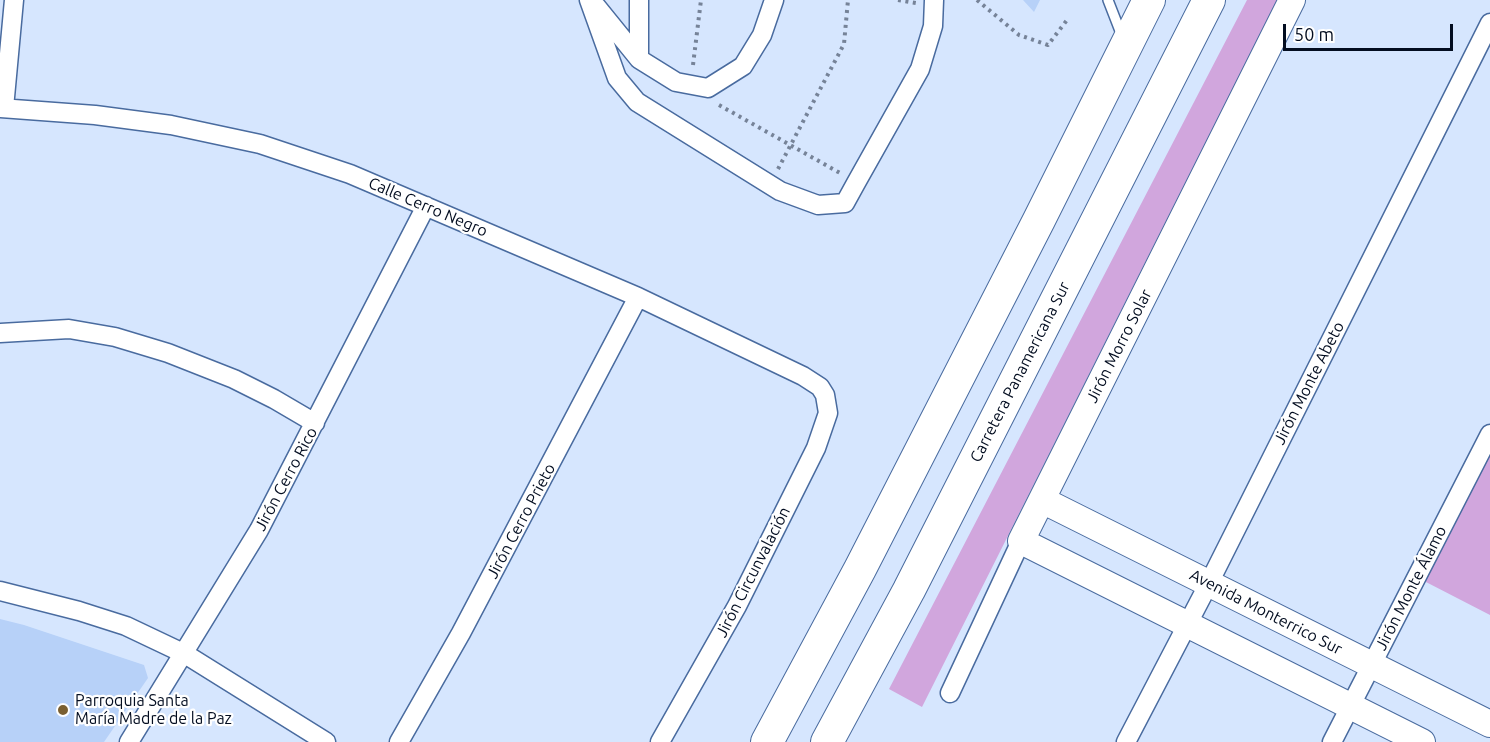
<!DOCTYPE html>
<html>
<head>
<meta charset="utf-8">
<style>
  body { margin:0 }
  #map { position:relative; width:1490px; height:742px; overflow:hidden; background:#d6e6fe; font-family:Ubuntu,sans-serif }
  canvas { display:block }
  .scale { position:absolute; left:1283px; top:24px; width:170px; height:27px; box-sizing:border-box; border:3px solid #030d20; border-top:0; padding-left:8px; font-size:18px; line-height:21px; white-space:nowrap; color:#030d20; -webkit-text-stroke:4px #fff; paint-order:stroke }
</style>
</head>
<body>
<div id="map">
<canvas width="1490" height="742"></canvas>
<div class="scale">50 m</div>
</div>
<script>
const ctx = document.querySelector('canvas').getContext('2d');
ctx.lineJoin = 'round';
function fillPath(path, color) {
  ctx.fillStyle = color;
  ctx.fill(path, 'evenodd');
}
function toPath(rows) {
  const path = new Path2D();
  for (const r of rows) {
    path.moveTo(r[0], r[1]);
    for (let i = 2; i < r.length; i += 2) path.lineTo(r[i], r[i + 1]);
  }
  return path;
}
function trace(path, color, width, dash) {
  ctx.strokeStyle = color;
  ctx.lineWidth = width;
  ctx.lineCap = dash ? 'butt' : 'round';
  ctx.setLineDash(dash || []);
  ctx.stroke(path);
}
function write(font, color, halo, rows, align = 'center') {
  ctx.font = font + ' Ubuntu,sans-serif';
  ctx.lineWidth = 4.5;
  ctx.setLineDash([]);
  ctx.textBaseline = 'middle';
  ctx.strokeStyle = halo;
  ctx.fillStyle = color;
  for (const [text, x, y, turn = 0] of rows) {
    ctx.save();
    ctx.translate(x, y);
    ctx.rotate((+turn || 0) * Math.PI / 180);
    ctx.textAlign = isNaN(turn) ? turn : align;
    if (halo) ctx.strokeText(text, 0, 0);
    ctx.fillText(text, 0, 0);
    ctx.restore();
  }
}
fillPath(toPath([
  [1247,0,1277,0,922,707,889,689],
  [1490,453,1490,615,1424,581]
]), '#d1a6dd');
fillPath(toPath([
  [1023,0,1040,0,1034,12],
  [0,619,24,625,144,665,148,678,104,742,0,742]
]), '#b7d1f8');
const lane = toPath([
  [1108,0,1122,36]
]);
const street = toPath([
  [589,0,617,78,637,102,780,191,818,205,845,203,856,183,920,69,933,26,934,0],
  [639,0,639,59],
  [596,6,639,59,676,82,708,88,743,66,762,35,774,0],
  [0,108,95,115,171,125,260,144,350,174,638,297,803,376,820,387,825,395,828,413,816,448,737,606,660,742],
  [4,108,14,0],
  [0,333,69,329,115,337,168,353,234,379,274,399,315,423],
  [0,591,79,611,126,626,185,654,326,742],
  [950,693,1021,541],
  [129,742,259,530,426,206],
  [399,742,461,633,638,297],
  [1126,742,1209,583,1490,23],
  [1332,742,1490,434]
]);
const secondary = toPath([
  [1292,0,1021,541,1422,742],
  [1042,500,1490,724]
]);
const highway = toPath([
  [767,742,860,569,1039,220,1149,0],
  [827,742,909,590,1209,0]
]);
trace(lane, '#496b9f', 12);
trace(street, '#496b9f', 21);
trace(secondary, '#496b9f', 28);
trace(highway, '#496b9f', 34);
trace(toPath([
  [898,0,916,3],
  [977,0,1019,35,1048,45,1067,20],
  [693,65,701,0],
  [719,105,840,173],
  [778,169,844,44,848,0]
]), '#768398', 4, [3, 4.5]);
trace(lane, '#fff', 9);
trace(street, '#fff', 18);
trace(secondary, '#fff', 26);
trace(highway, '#fff', 32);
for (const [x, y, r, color] of [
  [63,710,6,"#7a5f31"]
]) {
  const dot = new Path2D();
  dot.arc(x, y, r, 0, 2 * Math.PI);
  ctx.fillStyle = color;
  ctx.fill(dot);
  trace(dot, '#fff', 2);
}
write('16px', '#030d20', '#fff', [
  ["Calle Cerro Negro",428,207,23],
  ["Jirón Morro Solar",1119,346,-63],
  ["Carretera Panamericana Sur",1020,372,-63],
  ["Jirón Monte Abeto",1309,383,-63],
  ["Jirón Cerro Rico",286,479,-62],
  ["Jirón Cerro Prieto",521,521,-62],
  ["Jirón Circunvalación",753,572,-63],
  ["Jirón Monte Álamo",1411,588,-63],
  ["Avenida Monterrico Sur",1266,612,27]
]);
write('16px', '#030d20', '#fff', [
  ["Parroquia Santa",75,701],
  ["María Madre de la Paz",75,719]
], 'left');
</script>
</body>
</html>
